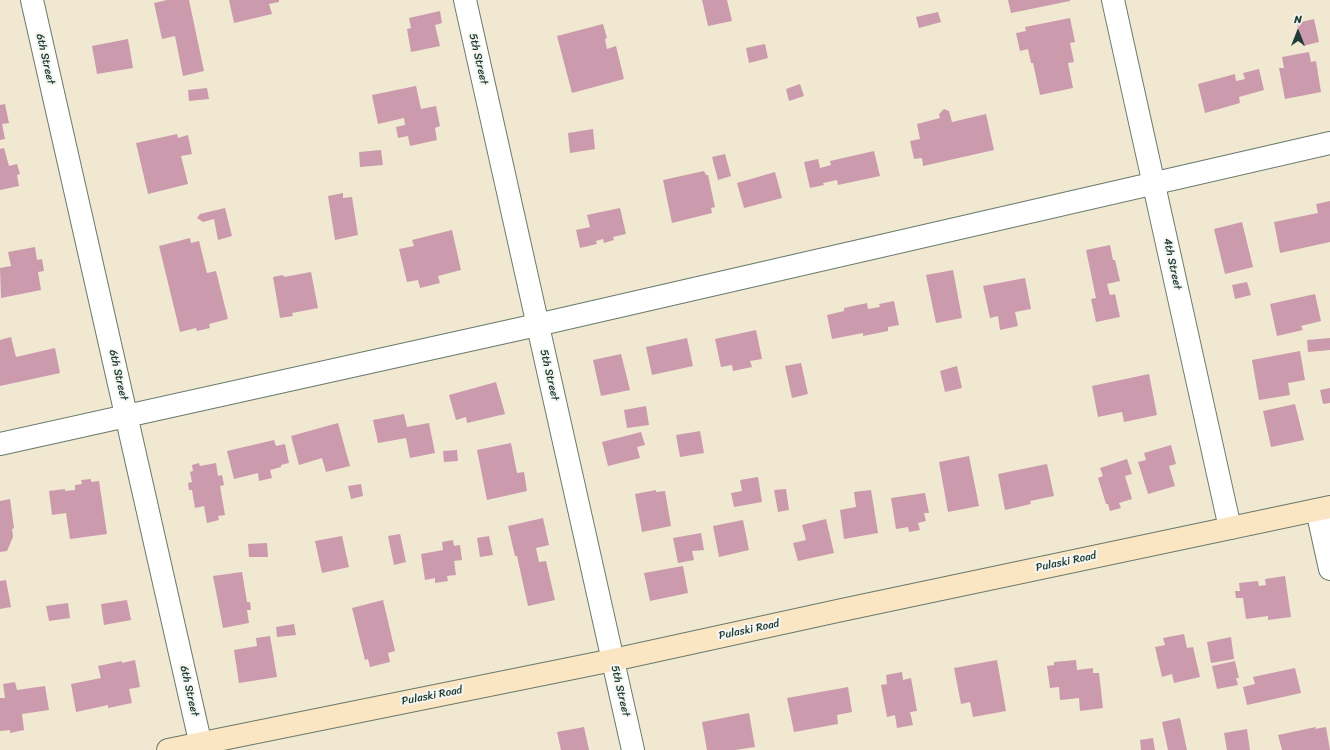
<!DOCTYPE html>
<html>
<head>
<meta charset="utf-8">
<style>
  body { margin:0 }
  #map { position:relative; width:1330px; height:750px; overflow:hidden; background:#f0e8d1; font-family:Sriracha,sans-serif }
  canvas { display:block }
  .north { position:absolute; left:1278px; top:12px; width:40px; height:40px; -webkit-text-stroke:3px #f6f6f2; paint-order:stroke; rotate:0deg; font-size:11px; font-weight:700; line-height:16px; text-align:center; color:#1f3d34 }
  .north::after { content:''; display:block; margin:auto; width:14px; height:18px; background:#1f3d34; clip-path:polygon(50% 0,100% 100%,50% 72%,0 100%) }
</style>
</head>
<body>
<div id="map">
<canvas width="1330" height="750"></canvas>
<div class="north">N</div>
</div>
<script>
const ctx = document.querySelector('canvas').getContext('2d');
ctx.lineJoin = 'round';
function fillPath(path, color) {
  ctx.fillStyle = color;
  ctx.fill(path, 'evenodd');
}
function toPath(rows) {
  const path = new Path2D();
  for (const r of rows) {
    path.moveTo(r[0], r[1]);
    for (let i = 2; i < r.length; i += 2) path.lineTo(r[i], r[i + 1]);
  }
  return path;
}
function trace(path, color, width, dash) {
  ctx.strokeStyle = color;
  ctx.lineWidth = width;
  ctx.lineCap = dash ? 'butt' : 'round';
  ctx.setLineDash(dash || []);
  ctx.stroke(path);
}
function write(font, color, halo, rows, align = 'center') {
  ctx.font = font + ' Sriracha,sans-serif';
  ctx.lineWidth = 4;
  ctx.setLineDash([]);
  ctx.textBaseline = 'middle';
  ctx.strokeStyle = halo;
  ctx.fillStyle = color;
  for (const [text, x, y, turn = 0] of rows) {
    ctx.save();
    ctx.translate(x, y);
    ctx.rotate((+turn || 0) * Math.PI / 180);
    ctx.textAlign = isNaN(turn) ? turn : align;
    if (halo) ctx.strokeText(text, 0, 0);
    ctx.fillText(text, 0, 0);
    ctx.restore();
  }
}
fillPath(toPath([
  [167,0,189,0,204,71,183,76,175,36,162,39,154,3],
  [229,0,279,0,279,2,269,4,272,14,234,23],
  [702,0,727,0,732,21,708,26],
  [1008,0,1070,0,1070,1,1011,13],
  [440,11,442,23,435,25,440,46,411,52,407,29,411,28,409,18],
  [938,12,941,22,919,28,916,17],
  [1070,18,1075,42,1070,43,1074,62,1068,63,1073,88,1040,95,1033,63,1031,63,1028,49,1020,51,1016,33,1026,31,1025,27],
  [1314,19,1319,42,1303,46,1297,23],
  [603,24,607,38,605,39,607,49,616,46,624,79,572,93,557,36],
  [128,39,133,68,97,74,92,46],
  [765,44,768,58,749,63,746,48],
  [1309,52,1311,62,1316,61,1321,92,1285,99,1279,68,1284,68,1282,57],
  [1259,69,1264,90,1239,97,1240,103,1205,113,1198,84,1235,74,1236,81,1245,79,1243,73],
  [800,84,804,96,789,101,786,89],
  [416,86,421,109,436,106,440,126,435,128,437,140,410,146,408,136,398,138,396,127,405,125,404,118,378,124,372,95],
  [207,88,209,99,189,101,188,90],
  [5,104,9,123,2,124,5,139,0,140,0,105],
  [944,109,949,111,952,122,986,114,994,150,923,166,922,158,914,159,910,141,920,139,917,124,940,118,939,114],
  [593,129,595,149,570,153,568,133],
  [177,134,178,138,188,135,192,154,181,156,188,184,148,194,136,143],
  [4,148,9,166,17,164,20,174,17,175,19,186,0,190,0,149],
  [381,150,383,165,360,167,359,152],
  [874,151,880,176,838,185,837,180,823,183,824,185,810,188,804,162,818,159,820,168,831,165,830,161],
  [725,154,731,176,718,180,712,157],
  [704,171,706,175,708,175,715,207,711,208,712,213,672,223,663,180],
  [775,172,782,198,744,208,737,183],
  [343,193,343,198,352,197,358,235,335,240,328,196],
  [1330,201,1330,242,1280,253,1274,222,1318,213,1316,204],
  [225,208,232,236,218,240,214,219,203,222,197,218,200,214],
  [620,208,626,234,613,237,614,240,604,243,603,239,596,241,597,244,580,248,576,230,590,227,587,215],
  [1242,222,1253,267,1225,274,1214,229],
  [452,230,461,270,438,276,440,283,420,288,418,280,407,282,399,249,414,246,412,240],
  [190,238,191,243,199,241,207,273,216,271,228,319,209,324,210,328,197,331,196,328,180,332,159,246],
  [1110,245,1113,260,1115,260,1120,281,1107,284,1110,295,1115,294,1120,317,1096,322,1091,299,1096,298,1086,250],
  [35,247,37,260,42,259,44,271,38,272,41,290,1,298,0,268,11,266,8,252],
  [953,270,962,318,936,323,926,275],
  [311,272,318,308,292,313,293,316,280,318,273,277,283,275,284,277],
  [1025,278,1031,309,1015,312,1018,326,1000,330,998,316,990,318,983,286],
  [1247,282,1251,295,1235,299,1232,285],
  [1315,294,1321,321,1301,326,1303,330,1277,336,1270,304],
  [894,301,899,325,888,327,888,331,863,336,863,333,832,339,827,315,844,311,844,308,867,303,868,309,880,307,879,304],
  [756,330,762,359,750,361,752,367,733,371,732,365,721,367,715,339],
  [11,337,16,357,55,348,60,373,0,386,0,340],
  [687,338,693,366,652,375,646,347],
  [1330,338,1330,350,1308,352,1307,340],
  [1300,351,1305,380,1288,383,1290,395,1259,400,1252,360],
  [621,354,630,390,601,396,593,360],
  [801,363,808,394,792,398,785,366],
  [957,366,962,388,945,392,940,371],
  [1149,374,1157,415,1124,422,1122,412,1098,417,1092,386],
  [496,382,505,414,467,423,466,417,456,420,449,395],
  [1330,388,1330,403,1323,404,1320,390],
  [1295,404,1304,440,1271,447,1263,411],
  [646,406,649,425,627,428,624,410],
  [404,414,407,427,429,423,435,453,410,458,406,438,378,443,373,420],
  [338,423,350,466,326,472,322,458,299,465,291,436],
  [700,431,704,453,680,457,676,435],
  [641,432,645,445,637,447,640,458,608,466,602,442],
  [274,440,276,446,285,444,289,463,281,465,281,467,270,470,272,478,259,481,258,473,234,479,227,451],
  [511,443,517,473,524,472,527,491,487,500,477,450],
  [1171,445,1176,464,1169,466,1175,486,1148,494,1138,462,1146,460,1144,453],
  [457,450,458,461,444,462,443,451],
  [969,456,979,506,948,512,939,462],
  [1127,459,1132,474,1125,476,1132,499,1119,503,1121,508,1110,511,1108,504,1106,504,1098,478,1103,476,1100,468],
  [199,463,200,466,216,463,218,476,222,475,224,485,220,486,225,515,218,516,219,520,207,523,204,506,195,508,192,490,189,490,188,483,192,482,190,472,193,471,192,465],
  [1047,464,1054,496,1030,501,1031,504,1005,510,998,474],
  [758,477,762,502,734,507,731,493,742,491,740,480],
  [91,479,91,482,99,481,107,534,70,539,66,513,52,515,49,491,65,489,65,491,75,490,75,485,82,484,81,480],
  [361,484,363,496,351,499,348,486],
  [786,489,789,510,778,512,774,490],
  [656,490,656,492,665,491,671,526,642,532,635,494],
  [871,490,878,533,844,539,840,510,856,507,854,492],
  [925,493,929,513,924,513,926,521,918,523,920,530,909,532,908,527,896,529,891,498],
  [10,499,14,528,12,529,13,537,7,551,0,552,0,501],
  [543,518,549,545,536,548,539,562,546,561,555,600,528,606,517,556,515,556,508,526],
  [826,519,834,553,798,561,793,543,806,540,802,525],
  [743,520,749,550,719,557,713,526],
  [701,533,704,550,692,551,694,560,678,563,673,538],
  [400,534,406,562,394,565,388,536],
  [342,536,349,567,322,573,315,541],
  [489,536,493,555,480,557,477,538],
  [453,540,454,546,460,545,462,560,454,561,456,575,447,576,448,581,435,583,435,578,425,580,421,554,443,550,442,542],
  [267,543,268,557,249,557,248,544],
  [683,566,688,593,650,601,644,573],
  [242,572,247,602,250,602,251,610,247,610,249,623,223,628,213,576],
  [1285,576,1291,617,1268,620,1268,616,1246,619,1243,598,1236,598,1235,591,1240,591,1239,583,1258,581,1259,586,1266,585,1265,579],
  [6,580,11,607,0,609,0,581],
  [127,600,131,620,104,625,101,604],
  [383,600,395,651,388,653,390,662,370,667,368,659,365,660,352,608],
  [68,603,70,618,49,621,46,606],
  [294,624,296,635,277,637,276,627],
  [1184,634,1187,648,1193,647,1200,677,1174,683,1172,674,1162,677,1155,647,1165,645,1163,638],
  [270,636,277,677,239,683,234,650,257,646,256,638],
  [1231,637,1234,659,1211,663,1207,642],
  [135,660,140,687,129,689,132,703,108,708,108,705,76,712,71,684,101,678,98,666,122,661,122,663],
  [997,660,1006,711,973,717,970,702,961,704,954,668],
  [1076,660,1077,670,1093,668,1093,673,1099,673,1103,708,1080,711,1079,698,1060,700,1059,687,1050,688,1047,666,1054,665,1054,662],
  [1235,661,1239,678,1236,678,1238,685,1217,689,1212,666],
  [1295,668,1301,693,1247,705,1243,687,1255,684,1253,677],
  [902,672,903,680,911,678,917,711,910,712,913,725,897,728,895,715,887,717,881,685,887,684,886,675],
  [15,682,17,690,45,686,49,710,22,714,24,730,10,733,10,730,0,731,0,698,5,698,3,684],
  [848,687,852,712,837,715,838,724,794,732,787,698],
  [749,713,755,747,735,750,707,750,702,722],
  [1180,718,1187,750,1168,750,1162,722],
  [584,727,589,750,561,750,557,732],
  [1316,727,1315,729,1326,727,1330,750,1282,750,1278,735],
  [1247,729,1250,750,1227,750,1224,733],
  [1153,738,1155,750,1141,750,1140,740]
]), '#cb9bad');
const minor = toPath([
  [32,0,202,750],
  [465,0,633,750],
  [1113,0,1230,528],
  [0,444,537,325,1330,143],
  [1317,510,1330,569]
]);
const secondary = toPath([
  [168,750,613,660,842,610,1330,507]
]);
trace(minor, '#68796b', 24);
trace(secondary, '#68796b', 24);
trace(minor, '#fff', 22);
trace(secondary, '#fbe6c4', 22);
write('11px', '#1f3d34', '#f6f6f2', [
  ["6th Street",45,59,77],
  ["5th Street",478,59,77],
  ["4th Street",1172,264,78],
  ["6th Street",118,375,77],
  ["5th Street",549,375,77],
  ["Pulaski Road",1066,562,-12],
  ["Pulaski Road",749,630,-12],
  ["6th Street",189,691,77],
  ["5th Street",620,691,77],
  ["Pulaski Road",432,696,-11]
]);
</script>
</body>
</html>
